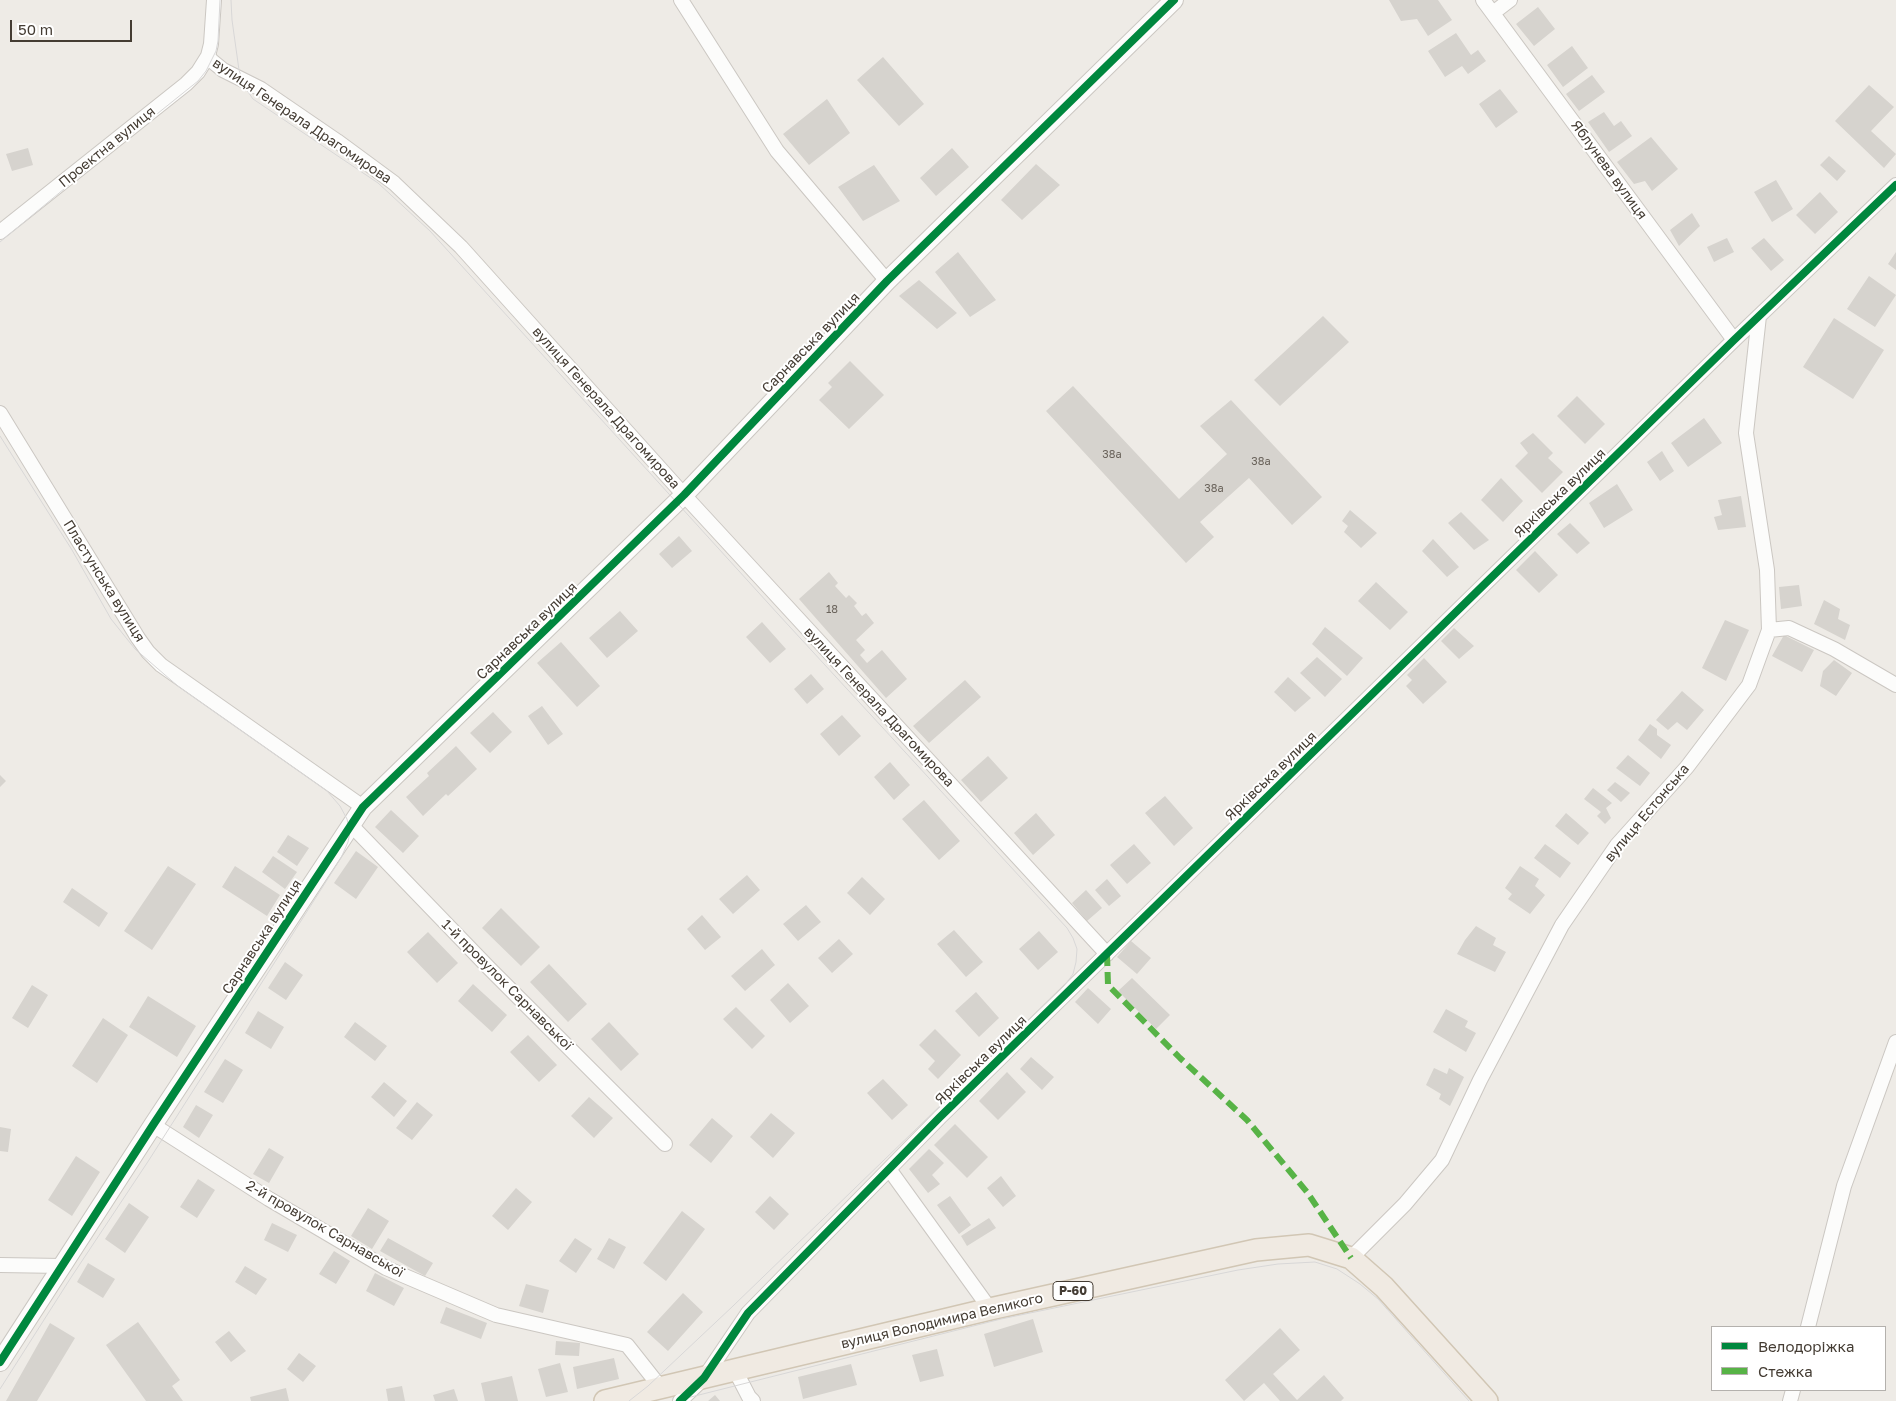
<!DOCTYPE html>
<html>
<head>
<meta charset="utf-8">
<style>
  body { margin:0 }
  #map { position:relative; width:1896px; height:1401px; overflow:hidden; background:#eeebe6; font-family:"Golos Text",sans-serif }
  canvas { display:block }
  .legend { position:absolute; left:1711px; top:1326px; width:175px; height:65px; box-sizing:border-box; background:#fff; border:1px solid #b4b1ad; margin:0; padding:6px 9px; list-style:none; font-size:15px; color:#443c33 }
  .legend li { display:flex; align-items:center; gap:10px; height:25px }
  .legend b { width:25px; border:1px solid #b4b1ad }
  .scale { position:absolute; left:10px; top:20px; width:122px; height:22px; box-sizing:border-box; border:2px solid #443c33; border-top:0; padding-left:6px; font-size:15px; line-height:18px; white-space:nowrap; color:#443c33; -webkit-text-stroke:4px #fff; paint-order:stroke }
</style>
</head>
<body>
<div id="map">
<canvas width="1896" height="1401"></canvas>
<ul class="legend">
<li><b style="height:6px;background:#00873e"></b>Велодоріжка</li>
<li><b style="height:6px;background:#57b346"></b>Стежка</li>
</ul>
<div class="scale">50 m</div>
</div>
<script>
const ctx = document.querySelector('canvas').getContext('2d');
ctx.lineJoin = 'round';
function fillPath(path, color) {
  ctx.fillStyle = color;
  ctx.fill(path, 'evenodd');
}
function toPath(rows) {
  const path = new Path2D();
  for (const r of rows) {
    path.moveTo(r[0], r[1]);
    for (let i = 2; i < r.length; i += 2) path.lineTo(r[i], r[i + 1]);
  }
  return path;
}
function trace(path, color, width, dash) {
  ctx.strokeStyle = color;
  ctx.lineWidth = width;
  ctx.lineCap = dash ? 'butt' : 'round';
  ctx.setLineDash(dash || []);
  ctx.stroke(path);
}
function write(font, color, halo, rows, align = 'center') {
  ctx.font = font + ' "Golos Text",sans-serif';
  ctx.lineWidth = 4;
  ctx.setLineDash([]);
  ctx.textBaseline = 'middle';
  ctx.strokeStyle = halo;
  ctx.fillStyle = color;
  for (const [text, x, y, turn = 0] of rows) {
    ctx.save();
    ctx.translate(x, y);
    ctx.rotate((+turn || 0) * Math.PI / 180);
    ctx.textAlign = isNaN(turn) ? turn : align;
    if (halo) ctx.strokeText(text, 0, 0);
    ctx.fillText(text, 0, 0);
    ctx.restore();
  }
}
fillPath(toPath([
  [1389,0,1438,0,1452,20,1428,36,1417,19,1401,21],
  [1538,7,1555,29,1534,46,1516,24],
  [1456,33,1471,55,1478,50,1486,61,1468,74,1462,66,1445,77,1428,51],
  [1572,46,1588,68,1563,87,1547,65],
  [883,57,924,104,899,126,857,80],
  [1592,75,1605,92,1579,111,1566,94],
  [1869,85,1894,107,1871,131,1896,154,1884,168,1835,121],
  [1500,89,1518,112,1496,128,1479,104],
  [827,99,850,133,809,165,783,134],
  [1604,112,1614,126,1621,121,1632,136,1609,152,1588,122],
  [1651,137,1678,169,1652,191,1645,181,1634,184,1617,162],
  [28,148,33,165,12,171,6,154],
  [952,148,969,167,936,196,920,178],
  [1829,156,1846,171,1837,181,1820,165],
  [1036,164,1060,185,1022,220,1001,200],
  [874,165,900,201,863,221,838,187],
  [1776,180,1793,209,1772,222,1754,192],
  [1820,192,1838,212,1815,234,1796,215],
  [1692,213,1700,226,1679,246,1670,230],
  [1727,238,1734,252,1714,262,1707,247],
  [1764,238,1784,260,1771,271,1751,248],
  [958,252,996,300,970,317,935,272],
  [1896,252,1896,270,1888,264],
  [1869,276,1896,295,1875,327,1847,309],
  [919,280,957,313,937,329,899,296],
  [1323,316,1349,342,1280,406,1254,380],
  [1834,318,1884,350,1853,399,1803,367],
  [850,361,884,395,849,429,819,400,832,387,828,383],
  [1073,386,1179,499,1227,454,1200,426,1231,400,1322,497,1292,525,1249,478,1200,522,1214,537,1186,563,1046,411],
  [1577,396,1605,424,1585,444,1557,416],
  [1704,418,1722,443,1688,467,1671,443],
  [1533,433,1553,453,1548,458,1563,472,1542,493,1515,466,1528,453,1520,443],
  [1662,451,1674,471,1660,481,1647,462],
  [1501,478,1523,501,1503,522,1481,500],
  [1617,484,1633,510,1604,528,1589,503],
  [1741,496,1746,527,1718,530,1714,517,1722,515,1718,500],
  [1350,510,1377,533,1361,548,1344,532,1348,526,1342,521],
  [1461,512,1489,540,1474,550,1448,523],
  [1570,523,1590,543,1577,554,1557,534],
  [679,536,692,551,672,568,659,554],
  [1433,539,1459,567,1447,577,1422,551],
  [1535,551,1558,575,1539,593,1516,570],
  [829,572,838,583,835,586,846,598,849,595,857,603,854,606,862,616,866,613,874,623,856,640,865,650,860,655,867,663,882,650,907,679,886,698,799,599],
  [1376,582,1408,612,1390,630,1358,601],
  [1799,585,1802,606,1781,609,1779,587],
  [1824,600,1840,609,1838,619,1850,625,1845,640,1814,624],
  [620,611,638,631,607,658,589,638],
  [1725,620,1749,630,1726,681,1702,668],
  [762,622,786,649,770,663,746,637],
  [1325,627,1363,658,1347,676,1312,644],
  [1454,628,1474,646,1459,659,1441,641],
  [1784,635,1814,650,1802,672,1772,656],
  [561,642,600,686,577,707,537,663],
  [1317,657,1342,679,1325,697,1300,673],
  [1424,658,1447,682,1423,704,1406,686,1412,680,1407,675],
  [1834,660,1852,673,1836,696,1820,686,1823,671],
  [811,674,824,689,807,704,794,689],
  [1288,677,1311,698,1295,712,1274,692],
  [965,680,981,697,929,743,913,726],
  [1682,691,1704,710,1687,730,1677,722,1668,730,1656,720],
  [542,706,563,734,548,745,528,716],
  [493,712,512,732,490,753,470,733],
  [842,715,861,736,839,756,820,734],
  [1650,724,1657,729,1657,735,1671,745,1661,759,1638,740],
  [456,746,477,769,448,796,446,794,423,816,406,797,429,776,427,773],
  [1628,755,1650,773,1640,786,1616,768],
  [988,756,1008,778,981,802,961,780],
  [890,762,910,785,894,800,874,777],
  [0,775,6,781,0,787],
  [1615,782,1630,793,1621,802,1607,790],
  [1593,788,1612,803,1606,808,1611,818,1605,824,1597,816,1601,812,1584,799],
  [1165,796,1193,828,1174,846,1145,813],
  [924,800,960,841,939,860,902,819],
  [391,810,419,836,403,853,375,827],
  [1036,813,1055,835,1033,855,1014,833],
  [1566,813,1589,833,1578,845,1555,826],
  [288,835,309,848,297,866,277,852],
  [1134,844,1151,863,1127,884,1110,865],
  [1545,844,1571,863,1560,878,1534,858],
  [356,851,378,867,356,899,334,883],
  [273,856,297,872,285,889,262,872],
  [168,866,196,884,152,950,124,931],
  [235,866,280,895,267,916,222,887],
  [1520,866,1539,879,1535,886,1545,895,1530,914,1508,899,1512,894,1505,888],
  [747,875,760,890,733,914,719,899],
  [862,877,885,899,870,915,847,893],
  [1107,879,1121,896,1109,906,1095,890],
  [72,888,108,913,99,927,63,902],
  [1086,890,1102,908,1087,921,1072,903],
  [806,905,821,922,798,941,783,924],
  [501,908,540,947,521,966,482,928],
  [702,915,721,937,705,950,687,929],
  [1476,926,1496,938,1493,945,1506,952,1495,972,1457,954,1465,940],
  [954,930,983,962,966,977,937,944],
  [1039,931,1058,952,1038,970,1019,949],
  [428,932,458,963,437,983,407,952],
  [839,939,853,954,832,973,818,958],
  [1131,941,1151,958,1137,974,1117,957],
  [762,949,775,965,745,991,731,976],
  [285,962,303,975,286,1000,268,988],
  [549,964,587,1004,568,1022,530,982],
  [1132,978,1170,1015,1156,1029,1118,991],
  [788,983,809,1006,790,1023,770,1000],
  [473,984,507,1015,492,1032,458,1001],
  [32,985,48,995,28,1028,12,1018],
  [1088,988,1111,1009,1098,1024,1075,1002],
  [976,992,999,1018,979,1037,955,1011],
  [148,996,196,1026,177,1057,129,1027],
  [736,1007,765,1036,752,1049,723,1019],
  [1446,1009,1468,1021,1465,1027,1476,1033,1466,1052,1433,1032],
  [258,1011,284,1027,271,1049,245,1033],
  [103,1018,128,1035,97,1083,72,1066],
  [355,1022,387,1046,375,1061,344,1037],
  [609,1022,639,1054,621,1071,591,1039],
  [935,1029,961,1055,938,1079,928,1069,935,1061,919,1045],
  [528,1035,557,1065,539,1082,510,1052],
  [1031,1057,1054,1077,1042,1090,1020,1069],
  [225,1059,243,1070,223,1103,204,1092],
  [1434,1068,1447,1074,1449,1068,1464,1077,1450,1106,1439,1099,1441,1094,1426,1085],
  [1007,1072,1026,1092,998,1120,979,1101],
  [883,1079,908,1105,892,1120,867,1093],
  [384,1082,407,1101,394,1117,371,1097],
  [589,1097,613,1118,594,1138,571,1116],
  [417,1102,433,1115,412,1140,396,1128],
  [196,1105,213,1115,199,1138,183,1127],
  [771,1113,795,1133,773,1158,750,1137],
  [712,1118,733,1136,711,1163,689,1145],
  [955,1124,988,1157,967,1178,934,1145],
  [0,1127,11,1129,8,1152,0,1151],
  [269,1148,284,1157,269,1183,253,1174],
  [929,1149,944,1163,932,1175,940,1184,928,1193,909,1169],
  [76,1156,100,1172,72,1216,48,1200],
  [1001,1176,1016,1196,1003,1207,987,1188],
  [198,1179,215,1190,197,1218,180,1207],
  [516,1188,532,1202,508,1230,492,1216],
  [770,1196,789,1214,774,1230,755,1212],
  [950,1196,971,1225,959,1234,937,1205],
  [129,1203,149,1217,125,1253,105,1239],
  [368,1208,389,1221,372,1249,351,1236],
  [682,1211,705,1229,666,1281,643,1263],
  [989,1218,996,1228,967,1246,961,1236],
  [272,1223,297,1235,288,1252,264,1240],
  [388,1238,433,1263,425,1276,380,1251],
  [575,1238,592,1249,576,1273,559,1261],
  [609,1238,626,1247,614,1269,597,1259],
  [334,1251,350,1261,336,1284,319,1274],
  [88,1263,115,1279,103,1298,77,1282],
  [245,1266,267,1279,256,1295,235,1282],
  [375,1273,404,1288,394,1306,366,1291],
  [526,1284,549,1290,543,1313,519,1306],
  [683,1293,703,1312,668,1351,647,1332],
  [446,1307,487,1323,481,1339,440,1323],
  [1033,1319,1043,1352,994,1367,984,1334],
  [138,1322,180,1380,172,1386,183,1401,146,1401,106,1345],
  [50,1323,75,1338,37,1401,6,1401],
  [1280,1328,1300,1350,1273,1374,1297,1400,1324,1375,1344,1398,1341,1401,1280,1401,1264,1383,1244,1401,1225,1380],
  [229,1331,246,1351,231,1362,215,1342],
  [556,1341,580,1343,579,1356,555,1355],
  [937,1349,944,1376,920,1382,912,1355],
  [299,1353,316,1366,303,1382,287,1369],
  [614,1358,619,1379,577,1389,573,1367],
  [560,1363,568,1392,546,1397,538,1369],
  [851,1364,857,1385,803,1399,798,1377],
  [512,1376,518,1401,485,1401,481,1383],
  [402,1386,405,1401,388,1401,386,1389],
  [286,1388,289,1401,251,1401,250,1397],
  [454,1389,458,1401,435,1401,433,1395],
  [715,1395,720,1401,708,1401]
]), '#d6d3ce');
const minor = toPath([
  [214,0,211,44,208,56,212,61,223,70,261,89,337,141,394,183,461,247,684,495,1107,954],
  [681,0,777,151,887,281],
  [1483,0,1734,340],
  [1493,13,1510,0],
  [0,232,186,84,198,72,208,56],
  [0,413,138,638,148,652,161,665,363,807],
  [1769,630,1789,628,1834,649,1896,685],
  [351,825,489,968,665,1144],
  [153,1125,269,1199,386,1268,496,1315,627,1345,661,1388],
  [889,1169,990,1309],
  [1351,1258,1405,1204,1442,1160,1480,1080,1562,925,1617,845,1687,767,1749,685,1769,630,1767,570,1746,433,1759,316],
  [0,1265,62,1266],
  [1808,1327,1844,1186,1896,1042],
  [735,1370,749,1397,753,1401],
  [680,1401,704,1378,748,1313,940,1117,1734,340,1896,185],
  [1790,1401,1793,1390]
]);
const tertiary = toPath([
  [0,1362,153,1125,363,807,684,495,887,281,1174,0]
]);
const primary = toPath([
  [605,1401,990,1309,1256,1250,1309,1245,1351,1258,1384,1287,1487,1401]
]);
trace(minor, '#cbc7c2', 16);
trace(tertiary, '#cbc7c2', 20);
trace(primary, '#d1c6b4', 24);
trace(minor, '#fcfcfb', 14);
trace(tertiary, '#fcfcfb', 18);
trace(primary, '#f0eae2', 21);
trace(toPath([
  [231,0,232,20,239,70,246,89,253,99,378,183,430,231,778,614,1067,928,1073,938,1077,949,1076,962,1073,974,1064,986,733,1306,648,1386,629,1401],
  [0,242,76,179,198,81,206,71,216,51,218,41,220,0],
  [0,436,72,550,111,619,135,649,179,687,327,791,340,806,347,819,350,832,348,842,341,858,149,1160,70,1279,0,1389],
  [675,1401,1001,1319,1238,1270,1278,1264,1315,1262,1337,1269,1360,1284,1378,1299,1469,1401]
]), '#d8d7d7', 1);
trace(toPath([
  [1107,954,1108,985,1180,1058,1247,1120,1307,1192,1351,1258]
]), '#57b346', 6, [12, 6]);
trace(toPath([
  [0,1362,153,1125,363,807,684,495,887,281,1174,0],
  [680,1401,704,1378,748,1313,940,1117,1734,340,1896,185]
]), '#00873e', 8);
write('11px', '#6a635b', null, [
  ["38а",1112,455],
  ["38а",1261,462],
  ["38а",1214,489],
  ["18",832,610]
]);
for (const [x, y, w] of [
  [1073,1291,40]
]) {
  const box = new Path2D();
  box.roundRect(x - w / 2, y - 9.5, w, 19, 4);
  ctx.fillStyle = '#fff';
  ctx.fill(box);
  trace(box, '#443c33', 1);
}
write('bold 12px', '#443c33', null, [
  ["Р-60",1073,1291]
]);
write('14px', '#443c33', '#fff', [
  ["вулиця Генерала Драгомирова",302,121,34],
  ["Проектна вулиця",107,147,-39],
  ["Яблунева вулиця",1609,170,54],
  ["Сарнавська вулиця",811,343,-46],
  ["вулиця Генерала Драгомирова",606,408,48],
  ["Ярківська вулиця",1560,493,-44],
  ["Пластунська вулиця",104,581,58],
  ["Сарнавська вулиця",527,631,-44],
  ["вулиця Генерала Драгомирова",879,707,47],
  ["Ярківська вулиця",1271,776,-44],
  ["вулиця Естонська",1647,813,-50],
  ["Сарнавська вулиця",262,937,-57],
  ["1-й провулок Сарнавської",507,985,45],
  ["Ярківська вулиця",981,1060,-44],
  ["2-й провулок Сарнавської",325,1229,30],
  ["вулиця Володимира Великого",942,1321,-13]
]);
</script>
</body>
</html>
